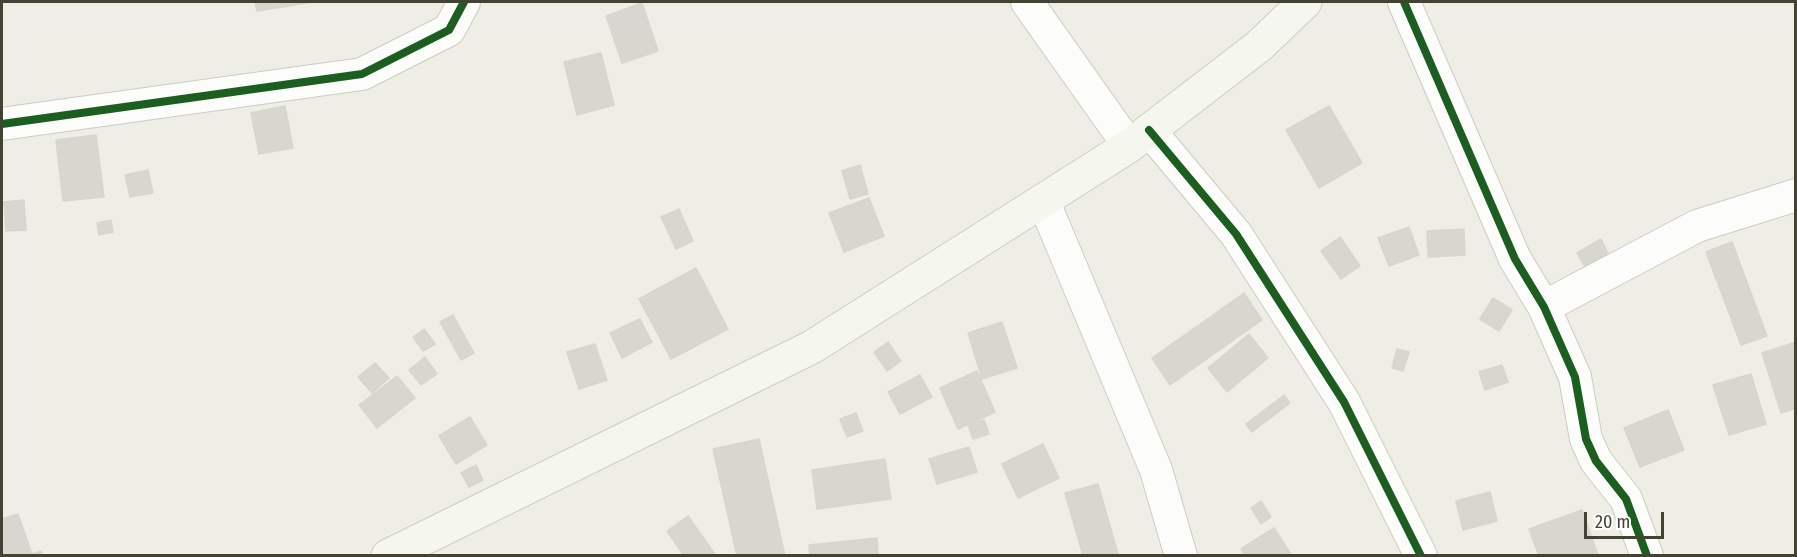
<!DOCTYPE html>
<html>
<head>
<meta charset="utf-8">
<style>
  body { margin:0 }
  #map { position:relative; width:1797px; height:557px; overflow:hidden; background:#eeeee6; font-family:"Fira Sans Condensed",sans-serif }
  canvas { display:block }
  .frame { position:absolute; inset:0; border:3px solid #434233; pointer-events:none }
  .scale { position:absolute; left:1584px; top:512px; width:80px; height:27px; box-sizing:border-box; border:3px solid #434233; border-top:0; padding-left:8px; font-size:18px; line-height:21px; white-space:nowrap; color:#434233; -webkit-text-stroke:4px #fff; paint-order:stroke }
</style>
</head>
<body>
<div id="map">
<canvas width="1797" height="557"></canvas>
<div class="frame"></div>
<div class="scale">20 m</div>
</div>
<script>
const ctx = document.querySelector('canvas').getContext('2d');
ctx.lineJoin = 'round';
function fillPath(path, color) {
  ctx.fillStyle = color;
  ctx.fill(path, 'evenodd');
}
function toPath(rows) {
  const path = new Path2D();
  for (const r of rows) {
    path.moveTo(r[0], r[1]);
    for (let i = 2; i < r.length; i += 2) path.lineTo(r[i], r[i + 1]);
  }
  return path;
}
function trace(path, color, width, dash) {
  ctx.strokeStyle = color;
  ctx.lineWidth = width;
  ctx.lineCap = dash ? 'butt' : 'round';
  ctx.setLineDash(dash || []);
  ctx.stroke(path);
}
const building = toPath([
  [255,2,313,2,257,11,255,2],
  [642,3,658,51,622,63,606,16,642,3],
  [601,53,614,105,577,115,564,62,601,53],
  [285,106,293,148,259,154,251,113,285,106],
  [1329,106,1362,163,1319,188,1286,130,1329,106],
  [96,135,104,197,63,201,56,140,96,135],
  [860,165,868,194,850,199,842,171,860,165],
  [148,170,153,193,130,197,125,175,148,170],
  [869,198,884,236,844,252,829,213,869,198],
  [24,200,26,230,6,231,4,202,24,200],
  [679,209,693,241,676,249,661,217,679,209],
  [111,220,113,232,99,235,97,223,111,220],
  [1409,227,1419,255,1389,266,1378,238,1409,227],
  [1464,229,1465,255,1428,257,1427,231,1464,229],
  [1340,237,1360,266,1341,279,1321,251,1340,237],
  [1601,239,1610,257,1587,270,1577,253,1601,239],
  [1732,242,1767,336,1741,345,1706,252,1732,242],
  [696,268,728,329,671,359,639,299,696,268],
  [1244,293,1262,320,1170,385,1152,358,1244,293],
  [1493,298,1512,310,1499,331,1480,319,1493,298],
  [453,315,474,353,461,360,440,322,453,315],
  [640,319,652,342,622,358,610,333,640,319],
  [1002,322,1017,368,982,379,968,333,1002,322],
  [424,329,435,344,423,351,413,337,424,329],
  [1249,334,1268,358,1227,392,1208,368,1249,334],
  [888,342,901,361,887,371,874,352,888,342],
  [1796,342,1796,408,1781,413,1762,353,1796,342],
  [595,344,607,380,579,389,567,352,595,344],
  [1397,349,1409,352,1403,371,1392,368,1397,349],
  [425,357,437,374,421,385,409,370,425,357],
  [375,363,389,378,372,393,358,377,375,363],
  [1502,365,1508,382,1485,390,1479,372,1502,365],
  [977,371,995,412,958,429,940,388,977,371],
  [1751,374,1766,424,1729,435,1713,385,1751,374],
  [920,375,932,397,900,414,888,392,920,375],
  [397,376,415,398,377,428,359,405,397,376],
  [1284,395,1290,403,1252,432,1246,424,1284,395],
  [1668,410,1684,450,1640,467,1624,428,1668,410],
  [856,413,863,431,847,437,840,419,856,413],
  [470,417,487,445,456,464,439,436,470,417],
  [984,420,989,434,973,439,968,425,984,420],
  [759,439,785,556,737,556,713,449,759,439],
  [1043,444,1059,478,1018,498,1002,464,1043,444],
  [969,447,977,472,937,484,929,459,969,447],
  [885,459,891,499,817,509,812,470,885,459],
  [476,465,483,480,469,487,461,473,476,465],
  [1098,484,1118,554,1083,556,1065,493,1098,484],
  [1490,492,1497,521,1463,530,1456,501,1490,492],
  [1261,501,1271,517,1261,524,1251,508,1261,501],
  [1582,510,1598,555,1539,556,1529,529,1582,510],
  [18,514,32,554,41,551,42,556,2,556,2,519,18,514],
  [688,516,716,556,684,556,667,531,688,516],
  [1274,528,1292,556,1245,556,1241,549,1274,528],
  [877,538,878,556,810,556,809,545,877,538]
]);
fillPath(building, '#d8d7cf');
trace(building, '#d6d6cc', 1.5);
const street = toPath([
  [1027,2,1129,146],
  [1404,2,1515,259,1544,307,1575,377,1586,439,1596,461,1626,499,1647,556],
  [2,124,362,74,449,30,464,2],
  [1149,130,1236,234,1344,402,1421,556],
  [1043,200,1156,470,1181,556],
  [1544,307,1697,226,1796,195]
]);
const secondary = toPath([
  [388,556,812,347,1129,146,1259,46,1305,2]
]);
trace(street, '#ccccc4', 34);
trace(secondary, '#cecebf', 35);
trace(street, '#fcfcfb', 32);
trace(secondary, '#f5f6ed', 33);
trace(toPath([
  [1404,2,1515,259,1544,307,1575,377,1586,439,1596,461,1626,499,1647,556],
  [2,124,362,74,449,30,464,2],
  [1149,130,1236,234,1344,402,1421,556]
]), '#1b5e20', 8);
</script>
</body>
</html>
